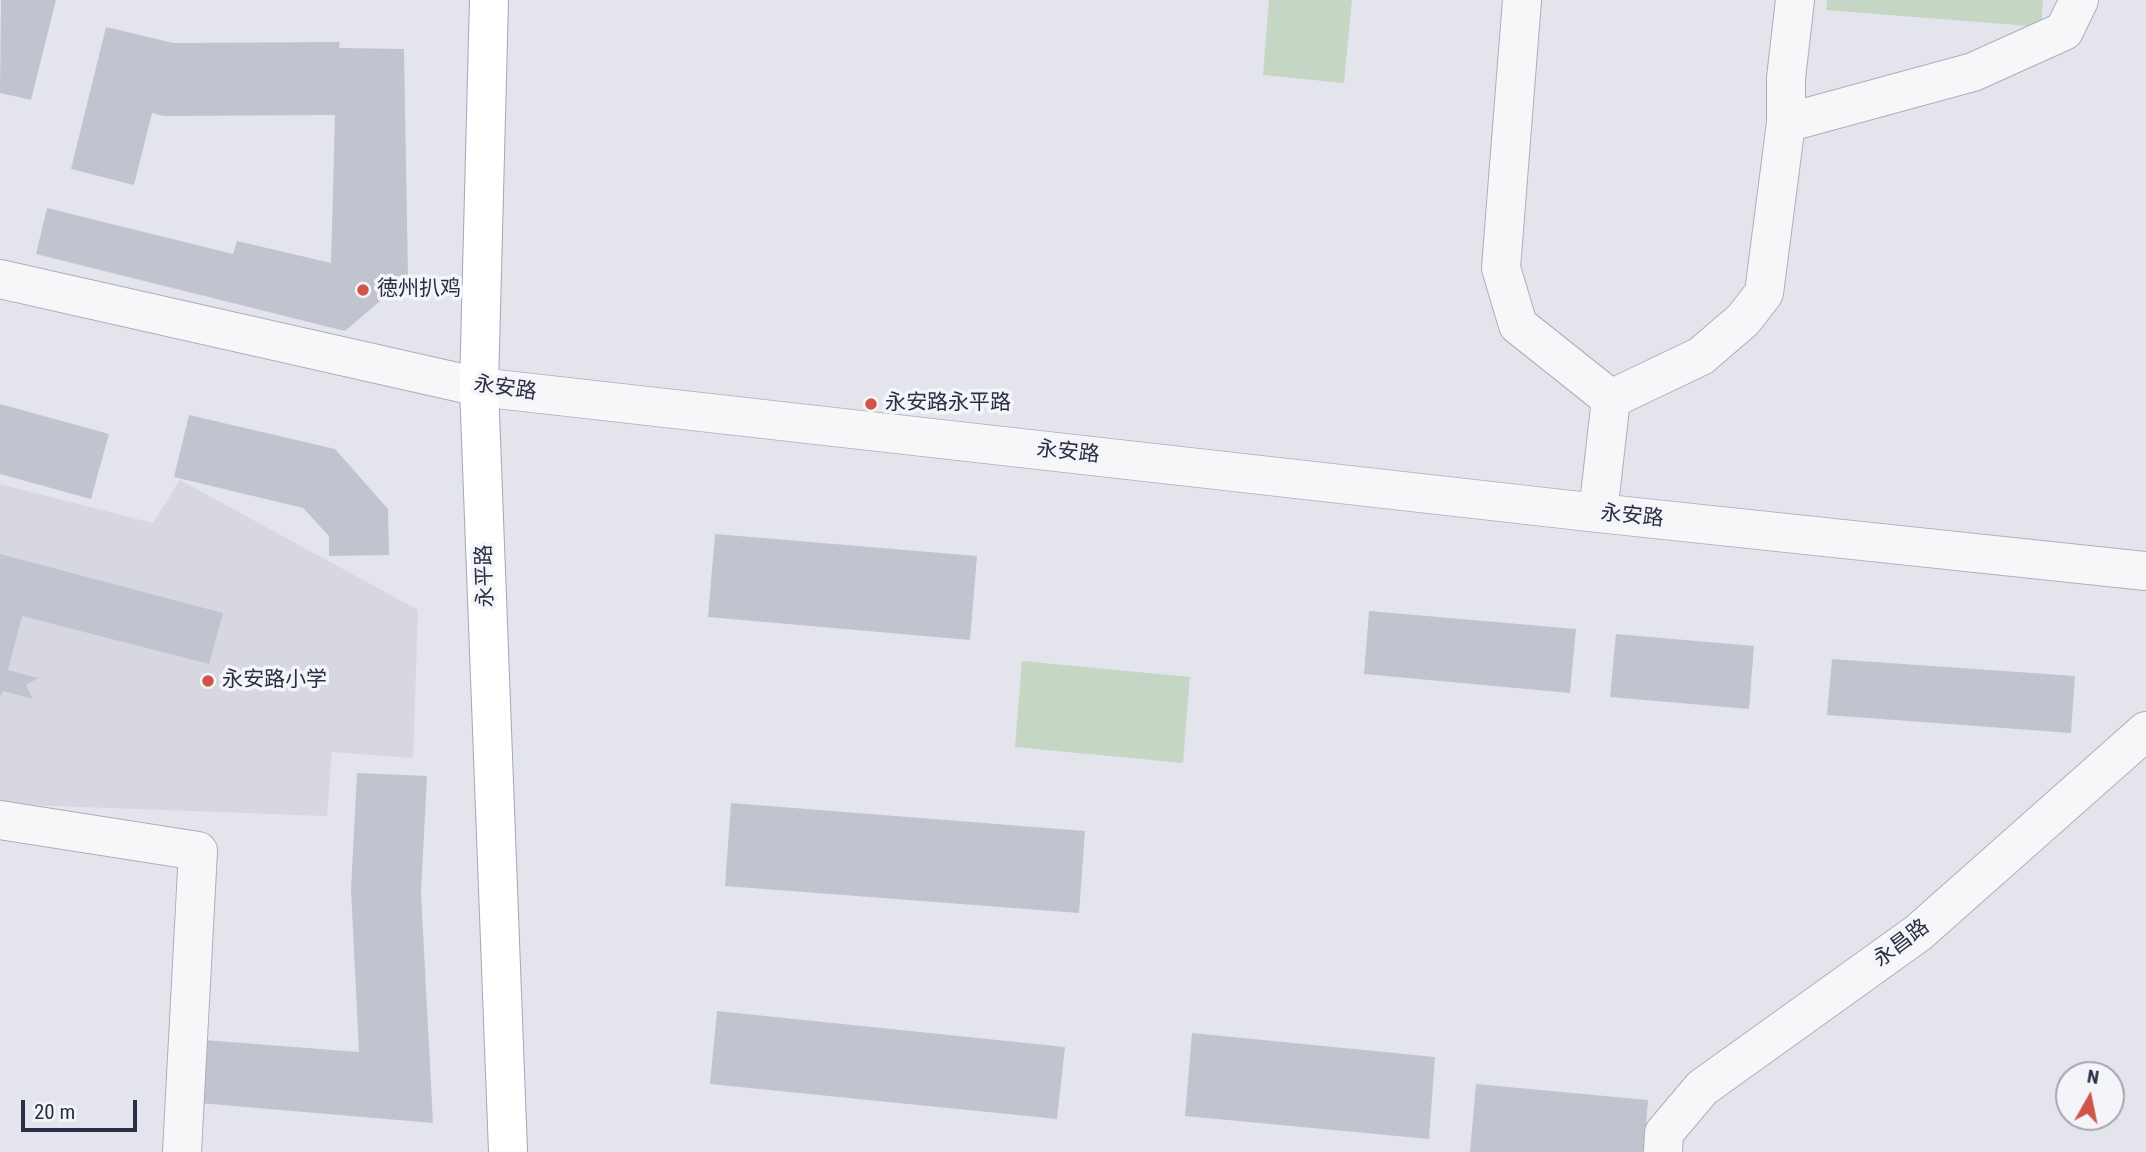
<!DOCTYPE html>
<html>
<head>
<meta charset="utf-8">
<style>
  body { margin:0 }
  #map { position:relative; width:2146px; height:1152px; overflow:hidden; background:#e4e5ec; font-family:"Roboto Condensed",sans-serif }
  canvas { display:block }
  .north { position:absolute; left:2055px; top:1061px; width:70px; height:70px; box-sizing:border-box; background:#f4f5f9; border:2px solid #a4a5b1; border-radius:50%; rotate:9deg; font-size:19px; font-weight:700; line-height:28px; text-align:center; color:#2b2e45 }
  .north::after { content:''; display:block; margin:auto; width:24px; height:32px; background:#d05449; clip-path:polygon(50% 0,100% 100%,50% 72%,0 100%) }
  .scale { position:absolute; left:21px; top:1100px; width:116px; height:32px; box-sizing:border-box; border:4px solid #2b2e45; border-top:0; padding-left:9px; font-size:21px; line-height:24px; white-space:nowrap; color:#2b2e45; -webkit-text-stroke:5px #f4f5f9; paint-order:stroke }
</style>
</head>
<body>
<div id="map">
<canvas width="2146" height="1152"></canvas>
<div class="north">N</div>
<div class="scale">20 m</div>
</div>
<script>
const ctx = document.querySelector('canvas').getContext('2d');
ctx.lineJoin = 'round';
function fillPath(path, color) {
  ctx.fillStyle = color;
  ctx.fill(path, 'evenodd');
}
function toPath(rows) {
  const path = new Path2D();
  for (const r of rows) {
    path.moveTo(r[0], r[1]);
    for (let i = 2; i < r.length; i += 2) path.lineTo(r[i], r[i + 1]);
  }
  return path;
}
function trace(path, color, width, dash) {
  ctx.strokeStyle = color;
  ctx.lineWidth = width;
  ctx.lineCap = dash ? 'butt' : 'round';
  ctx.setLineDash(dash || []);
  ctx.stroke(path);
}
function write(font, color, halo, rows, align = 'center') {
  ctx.font = font + ' "Roboto Condensed","Noto Sans SC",sans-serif';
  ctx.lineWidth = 7;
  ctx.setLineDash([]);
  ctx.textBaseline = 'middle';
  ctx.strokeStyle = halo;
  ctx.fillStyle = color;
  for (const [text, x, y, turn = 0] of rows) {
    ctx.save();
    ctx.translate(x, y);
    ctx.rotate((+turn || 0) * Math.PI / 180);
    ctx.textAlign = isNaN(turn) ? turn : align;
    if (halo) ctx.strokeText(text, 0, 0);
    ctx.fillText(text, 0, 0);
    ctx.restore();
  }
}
fillPath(toPath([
  [180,480,418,610,413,758,332,752,327,816,0,804,0,484,153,523]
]), '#d6d7e1');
fillPath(toPath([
  [1269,0,1352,0,1344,83,1263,75],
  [1827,0,2043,0,2041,27,1826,10],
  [1022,661,1190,677,1183,763,1015,747]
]), '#c5d6c5');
fillPath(toPath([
  [1,0,56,0,31,100,0,93],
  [106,27,173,43,340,42,339,48,404,49,408,277,345,331,36,254,47,208,233,254,237,241,331,263,335,115,164,116,152,113,134,185,71,169],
  [0,404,109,434,91,499,0,474],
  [189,415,335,449,388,509,389,555,329,556,329,536,303,508,174,477],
  [715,534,977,556,970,640,708,617],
  [0,554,223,613,209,664,22,616,8,670,38,678,26,685,33,699,3,691,0,698],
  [1369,611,1576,629,1570,693,1364,674],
  [1616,634,1754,646,1749,709,1610,697],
  [1832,659,2075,676,2071,733,1827,715],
  [357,773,427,776,421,893,433,1123,199,1103,204,1040,359,1052,351,889],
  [731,803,1085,831,1079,913,725,886],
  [717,1011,1065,1047,1057,1119,710,1084],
  [1192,1033,1435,1057,1429,1139,1185,1116],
  [1476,1084,1648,1100,1644,1152,1470,1152]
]), '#c1c3cf');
const minor = toPath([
  [1522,0,1501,268,1518,325,1611,399],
  [1786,123,1786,78,1795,0],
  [0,279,479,387,1598,513,2146,571],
  [1598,513,1611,399,1701,356,1743,320,1764,293,1786,123,1973,72,2064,31,2079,0],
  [0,820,198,851,182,1152],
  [1663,1152,1664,1133,1702,1088,1918,933,2146,731]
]);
const major = toPath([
  [489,0,479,387,508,1152]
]);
trace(minor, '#acaeba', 40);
trace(major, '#a3a6b8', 40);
trace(minor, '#f7f7fa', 38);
trace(major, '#fff', 38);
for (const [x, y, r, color] of [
  [363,290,7,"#d05449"],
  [871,404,7,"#d05449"],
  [208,681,7,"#d05449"]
]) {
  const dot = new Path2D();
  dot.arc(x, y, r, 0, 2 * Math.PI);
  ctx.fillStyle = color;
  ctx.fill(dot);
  trace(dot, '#f4f5f9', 2.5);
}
write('21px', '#2b2e45', '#f4f5f9', [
  ["徳州扒鸡",377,290],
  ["永安路永平路",885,404],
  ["永安路小学",222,681]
], 'left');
write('21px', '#2b2e45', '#f4f5f9', [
  ["永安路",505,389,8],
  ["永安路",1068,453,6],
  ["永安路",1632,517,6],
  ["永平路",486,576,-92],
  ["永昌路",1902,944,-37]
]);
</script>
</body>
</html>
